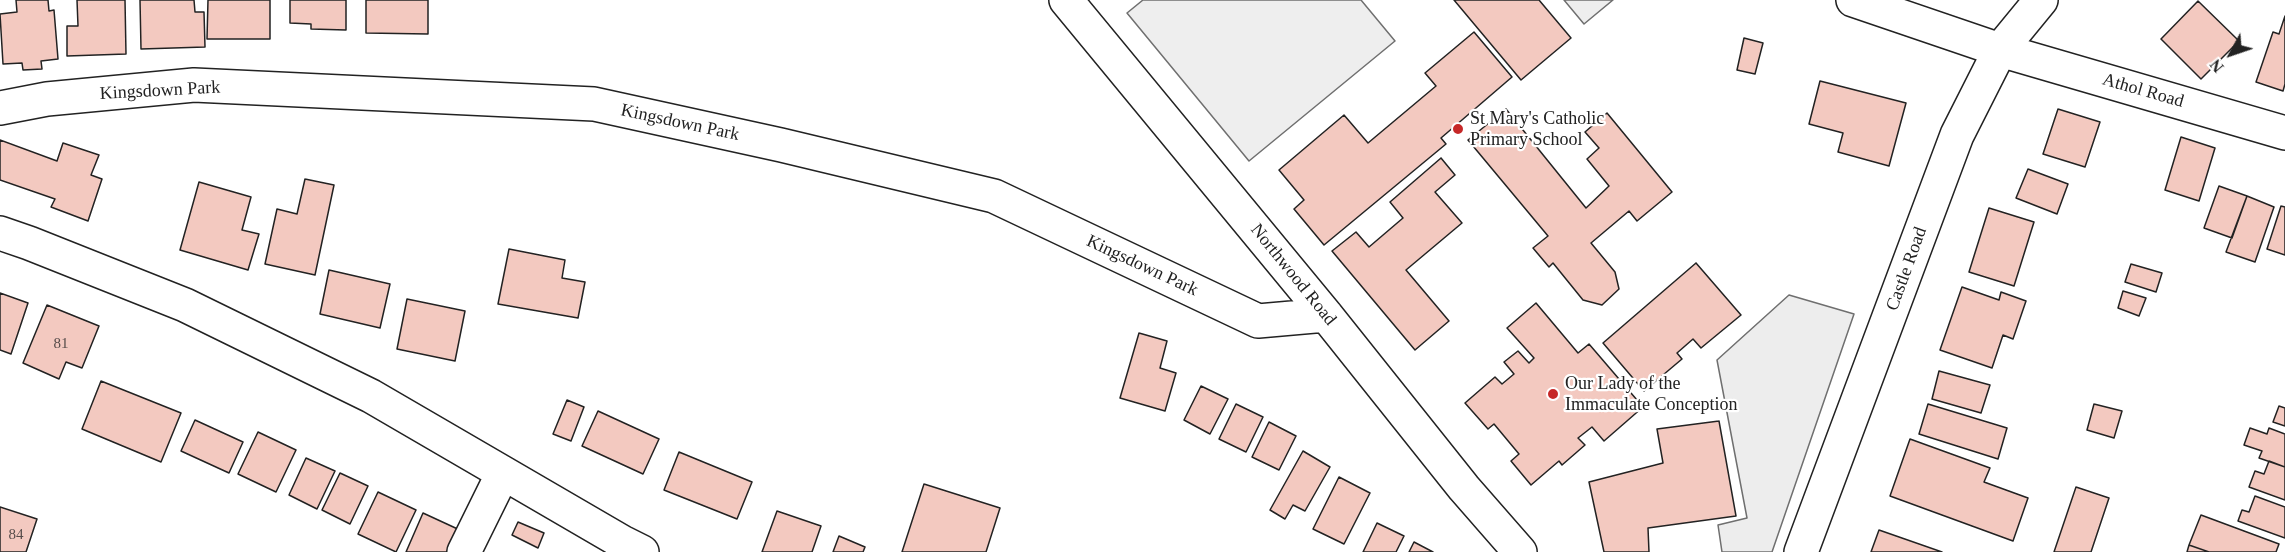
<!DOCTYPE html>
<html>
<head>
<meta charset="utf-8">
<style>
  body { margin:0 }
  #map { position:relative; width:2285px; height:552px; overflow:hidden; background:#fff; font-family:"Times New Roman",serif }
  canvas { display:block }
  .north { position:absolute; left:2201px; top:24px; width:60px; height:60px; -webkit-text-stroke:4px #fff; paint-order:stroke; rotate:230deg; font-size:16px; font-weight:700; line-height:24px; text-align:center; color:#222 }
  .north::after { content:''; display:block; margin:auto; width:21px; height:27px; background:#222; clip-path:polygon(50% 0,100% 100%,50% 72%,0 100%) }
</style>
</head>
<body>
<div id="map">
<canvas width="2285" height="552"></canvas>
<div class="north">N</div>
</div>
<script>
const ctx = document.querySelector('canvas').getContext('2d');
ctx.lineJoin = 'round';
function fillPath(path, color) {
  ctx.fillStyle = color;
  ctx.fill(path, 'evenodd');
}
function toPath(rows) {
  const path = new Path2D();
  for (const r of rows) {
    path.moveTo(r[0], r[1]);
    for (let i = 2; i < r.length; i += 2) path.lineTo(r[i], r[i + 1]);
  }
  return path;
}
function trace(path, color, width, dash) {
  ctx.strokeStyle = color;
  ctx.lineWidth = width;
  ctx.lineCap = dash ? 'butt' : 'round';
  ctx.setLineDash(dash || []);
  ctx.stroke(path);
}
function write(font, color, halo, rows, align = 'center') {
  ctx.font = font + ' "Times New Roman",serif';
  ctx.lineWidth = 4.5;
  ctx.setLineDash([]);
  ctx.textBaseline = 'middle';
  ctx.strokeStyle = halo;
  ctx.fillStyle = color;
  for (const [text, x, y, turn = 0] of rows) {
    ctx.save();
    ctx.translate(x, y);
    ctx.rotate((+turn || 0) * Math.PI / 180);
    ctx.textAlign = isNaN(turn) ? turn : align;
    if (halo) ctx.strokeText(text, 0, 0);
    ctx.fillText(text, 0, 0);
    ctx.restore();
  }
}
const green = toPath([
  [1143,0,1361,0,1395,41,1249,161,1127,13,1143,0],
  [1564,0,1613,0,1584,24,1564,0]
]);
fillPath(green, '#eee');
trace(green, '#6f6f6f', 1.5);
const parking = toPath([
  [1789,295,1854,314,1772,552,1722,552,1718,525,1747,518,1717,360,1789,295]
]);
fillPath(parking, '#ededed');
trace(parking, '#6f6f6f', 1.5);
const building = toPath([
  [16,0,48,0,49,11,54,10,58,59,41,61,42,69,23,70,22,63,3,64,0,14,17,12,16,0],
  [77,0,125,0,126,54,67,56,67,26,78,26,77,0],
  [140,0,194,0,195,12,204,12,205,47,141,49,140,0],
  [208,0,270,0,270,39,207,39,208,0],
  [290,0,346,0,346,30,311,29,311,24,290,23,290,0],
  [366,0,428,0,428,34,366,33,366,0],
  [1454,0,1539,0,1571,38,1521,80,1454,0],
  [2198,1,2239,41,2201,79,2161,39,2198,1],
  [2285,16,2285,84,2283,91,2256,82,2273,32,2279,34,2285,16],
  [1474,32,1512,77,1441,138,1446,144,1324,245,1294,209,1304,200,1279,170,1344,115,1368,143,1436,86,1425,73,1474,32],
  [1744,38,1763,43,1755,74,1737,70,1744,38],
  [1820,81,1906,103,1889,166,1838,152,1843,133,1809,124,1820,81],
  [1506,109,1586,208,1609,186,1587,159,1599,148,1585,132,1607,113,1672,192,1637,221,1629,211,1591,243,1615,272,1619,289,1602,305,1583,300,1553,263,1549,267,1533,248,1548,236,1468,140,1506,109],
  [2058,109,2100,122,2085,167,2043,154,2058,109],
  [2181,137,2215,148,2199,201,2165,190,2181,137],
  [0,140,57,161,63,143,99,155,91,175,102,179,88,221,51,207,55,199,0,180,0,140],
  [1441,158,1455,175,1435,192,1462,223,1406,270,1449,321,1415,350,1332,251,1356,232,1369,247,1403,218,1390,202,1441,158],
  [2028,169,2068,184,2057,214,2016,198,2028,169],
  [305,179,334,185,315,275,265,264,277,209,297,214,305,179],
  [199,182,251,197,242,230,259,234,248,270,180,250,199,182],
  [2219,186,2247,196,2232,238,2204,228,2219,186],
  [2247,196,2274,207,2255,262,2226,252,2247,196],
  [2281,206,2285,207,2285,255,2267,249,2281,206],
  [1989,208,2034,222,2014,286,1969,272,1989,208],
  [509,249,565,260,562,278,585,282,578,318,498,304,509,249],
  [1696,263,1741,315,1701,348,1693,339,1677,353,1682,359,1644,391,1603,343,1696,263],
  [2131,264,2162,273,2156,292,2125,282,2131,264],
  [329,270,390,284,380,328,320,314,329,270],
  [1962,287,1999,300,2001,292,2026,301,2013,339,2003,335,1992,368,1940,350,1962,287],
  [2123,291,2146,298,2139,316,2118,308,2123,291],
  [0,293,28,303,11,354,0,350,0,293],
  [407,299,465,311,455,361,397,349,407,299],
  [1536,303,1578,353,1589,344,1643,407,1604,441,1592,427,1578,438,1585,445,1562,465,1559,461,1531,485,1511,461,1519,454,1494,424,1488,429,1465,403,1495,377,1502,384,1514,374,1504,362,1518,351,1529,363,1534,358,1507,328,1536,303],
  [47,305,99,326,82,368,66,362,59,379,23,363,47,305],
  [1139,333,1167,341,1160,368,1176,373,1165,411,1120,398,1139,333],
  [1939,371,1990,385,1981,413,1932,399,1939,371],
  [101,381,181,413,161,462,82,429,101,381],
  [1201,386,1228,399,1210,434,1184,420,1201,386],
  [567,400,584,407,571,441,553,434,567,400],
  [1236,404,1263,417,1246,452,1219,439,1236,404],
  [1928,404,2007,428,1998,459,1919,434,1928,404],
  [2094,404,2122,411,2114,438,2087,430,2094,404],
  [2279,406,2285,408,2285,426,2273,422,2279,406],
  [598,411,659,439,643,474,582,446,598,411],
  [195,420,243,442,229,473,181,451,195,420],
  [1719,421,1736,516,1648,528,1649,552,1604,552,1589,482,1663,463,1657,429,1719,421],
  [1269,422,1296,436,1279,470,1252,457,1269,422],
  [2250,428,2267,434,2269,428,2285,434,2285,467,2259,458,2262,451,2244,445,2250,428],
  [258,432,296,450,276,492,238,474,258,432],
  [1910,439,1990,468,1984,482,2028,498,2013,541,1890,496,1910,439],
  [1303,451,1330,467,1305,511,1293,505,1285,519,1270,510,1303,451],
  [679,452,752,482,737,519,664,490,679,452],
  [306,458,335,471,317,509,289,495,306,458],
  [2269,461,2285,467,2285,500,2249,487,2255,471,2264,474,2269,461],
  [340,473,368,486,350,524,322,510,340,473],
  [1339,477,1370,493,1344,544,1313,529,1339,477],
  [924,484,1000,508,986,552,902,552,924,484],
  [2076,487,2109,498,2091,552,2054,552,2076,487],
  [378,492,416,510,396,552,358,534,378,492],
  [2255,496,2285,507,2285,538,2238,521,2242,510,2249,512,2255,496],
  [0,507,37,519,26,552,0,552,0,507],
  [777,511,821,526,812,552,762,552,777,511],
  [423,513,462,531,452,552,406,552,423,513],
  [2201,515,2279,544,2276,552,2209,552,2189,545,2201,515],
  [518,522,544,533,538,548,512,535,518,522],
  [1377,523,1404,536,1396,552,1363,552,1377,523],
  [1879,530,1942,552,1871,552,1879,530],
  [839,536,865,547,863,552,833,552,839,536],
  [1414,542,1433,552,1409,552,1414,542],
  [2189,545,2209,552,2187,552,2189,545]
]);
fillPath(building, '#f3c9c0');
trace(building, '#222', 1.5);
const street = toPath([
  [1853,0,2000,50,2285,133],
  [0,233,29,243,185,305,371,396,622,542,642,552],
  [464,552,503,473]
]);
const secondary = toPath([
  [1066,0,1326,315,1464,488,1520,552],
  [0,108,47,99,194,85,594,104,781,145,994,196,1258,321,1326,315],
  [1801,552,1957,135,2000,50,2041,0]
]);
trace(street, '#222', 36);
trace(secondary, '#222', 36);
trace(street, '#fff', 33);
trace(secondary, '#fff', 33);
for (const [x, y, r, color] of [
  [1458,129,6,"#c62828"],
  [1553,394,6,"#c62828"]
]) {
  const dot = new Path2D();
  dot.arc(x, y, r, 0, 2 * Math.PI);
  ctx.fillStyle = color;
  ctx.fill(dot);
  trace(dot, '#fff', 2);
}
write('15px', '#564c4a', null, [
  ["81",61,344],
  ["84",16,535]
]);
write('18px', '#222', '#fff', [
  ["Kingsdown Park",160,91,-3],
  ["Athol Road",2143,91,16],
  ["Kingsdown Park",680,123,12],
  ["Kingsdown Park",1142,266,25],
  ["Castle Road",1907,269,-70],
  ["Northwood Road",1293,275,51]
]);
write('18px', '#222', '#fff', [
  ["St Mary's Catholic",1470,119],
  ["Primary School",1470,140],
  ["Our Lady of the",1565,384],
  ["Immaculate Conception",1565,405]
], 'left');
</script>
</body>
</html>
